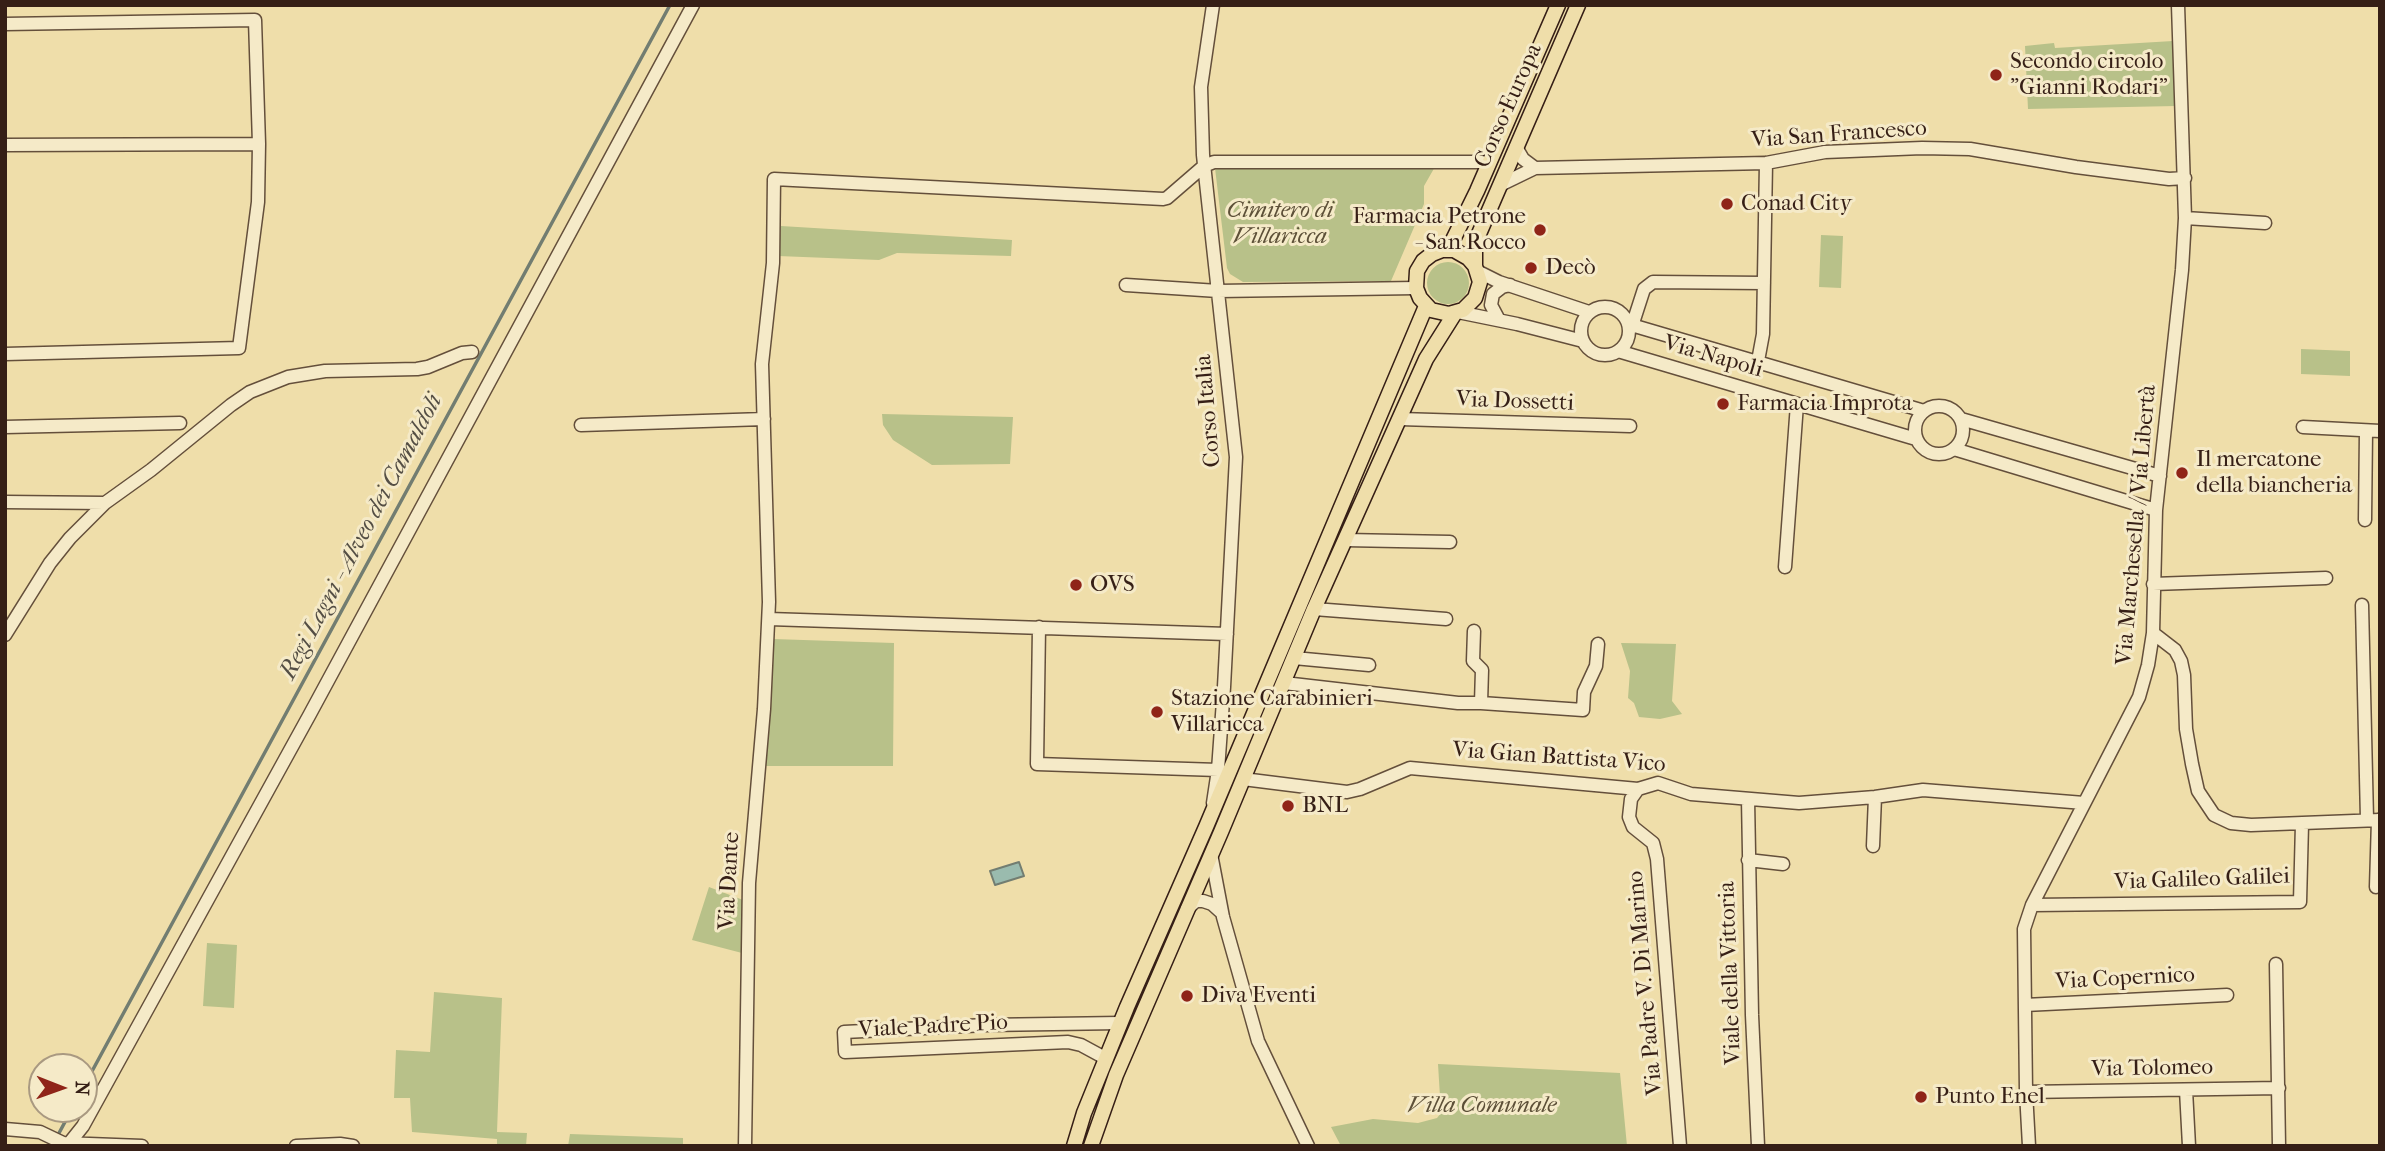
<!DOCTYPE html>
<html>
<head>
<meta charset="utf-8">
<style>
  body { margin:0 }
  #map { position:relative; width:2385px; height:1151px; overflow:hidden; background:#efdeaa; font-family:"IM FELL French Canon",serif }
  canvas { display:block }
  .frame { position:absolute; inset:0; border:7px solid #361f16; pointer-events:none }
  .north { position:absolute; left:28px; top:1053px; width:70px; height:70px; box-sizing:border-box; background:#f5eac8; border:2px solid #a99981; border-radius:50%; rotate:91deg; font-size:19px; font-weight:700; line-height:28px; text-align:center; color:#361f16 }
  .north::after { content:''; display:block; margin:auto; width:24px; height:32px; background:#8f2418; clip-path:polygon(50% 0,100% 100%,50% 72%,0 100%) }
</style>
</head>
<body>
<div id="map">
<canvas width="2385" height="1151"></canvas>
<div class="frame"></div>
<div class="north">N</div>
</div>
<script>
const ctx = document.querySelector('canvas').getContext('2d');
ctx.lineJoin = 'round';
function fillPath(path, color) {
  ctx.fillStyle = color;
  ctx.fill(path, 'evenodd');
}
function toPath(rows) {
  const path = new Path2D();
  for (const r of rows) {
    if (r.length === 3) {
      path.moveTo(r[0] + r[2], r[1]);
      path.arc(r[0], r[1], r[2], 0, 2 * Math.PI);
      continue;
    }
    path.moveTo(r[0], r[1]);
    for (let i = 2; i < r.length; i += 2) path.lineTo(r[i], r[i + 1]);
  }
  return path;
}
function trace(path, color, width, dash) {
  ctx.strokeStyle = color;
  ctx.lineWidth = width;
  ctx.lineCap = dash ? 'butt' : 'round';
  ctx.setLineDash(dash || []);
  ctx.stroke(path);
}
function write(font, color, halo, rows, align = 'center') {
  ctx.font = font + ' "IM FELL French Canon",serif';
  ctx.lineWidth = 6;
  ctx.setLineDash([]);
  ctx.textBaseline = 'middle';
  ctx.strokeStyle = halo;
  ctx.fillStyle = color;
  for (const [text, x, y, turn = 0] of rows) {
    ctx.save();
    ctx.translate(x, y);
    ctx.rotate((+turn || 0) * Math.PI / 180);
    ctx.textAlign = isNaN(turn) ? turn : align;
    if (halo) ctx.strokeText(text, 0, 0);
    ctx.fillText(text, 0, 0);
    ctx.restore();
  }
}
fillPath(toPath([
  [2173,41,2176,106,2028,109,2025,46,2054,43,2055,48],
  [1436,165,1424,186,1424,204,1391,281,1243,282,1230,274,1227,268,1215,168],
  [781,226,1012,240,1011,256,897,253,879,260,778,256],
  [1821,235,1843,236,1841,288,1819,287],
  [1448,283,21],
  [2301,349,2350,351,2350,376,2301,374],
  [882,414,1013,417,1010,464,932,465,893,440,883,425],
  [773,639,894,643,893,766,765,766],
  [1621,643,1676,644,1672,701,1682,714,1660,719,1639,717,1634,703,1628,698,1630,671],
  [709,887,743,900,742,953,692,940],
  [207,943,237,945,234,1008,203,1006],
  [434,992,502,998,497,1132,527,1133,526,1146,497,1146,497,1139,412,1132,410,1098,394,1098,396,1050,430,1052],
  [1438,1064,1620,1073,1627,1146,1341,1146,1331,1127,1373,1119,1418,1123,1437,1118,1441,1113],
  [570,1134,683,1138,683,1146,568,1146]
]), '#b8c189');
const water = toPath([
  [1019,862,1024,876,995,885,990,871,1019,862]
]);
fillPath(water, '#9abbae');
trace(water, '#727d71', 2);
trace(toPath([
  [84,1086,670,5],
  [52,1146,72,1109]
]), '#727d71', 3.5);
const minor = toPath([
  [5,24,255,20,259,144,5,145],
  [1516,147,1523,159,1535,168],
  [1500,185,1535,168,1766,163,1825,152,1922,148,1970,149,2076,167,2169,179,2185,178],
  [2185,218,2265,223],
  [1477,271,1499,282,1589,312],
  [1126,285,1218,291,1416,288],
  [1605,331,24],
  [1458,312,1517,324,1583,341],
  [1499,320,1491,305,1493,294,1502,287,1510,285],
  [1633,323,1644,289,1653,282,1764,283],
  [1628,324,1924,411],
  [1618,351,1916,439],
  [5,354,239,348,258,202,259,144],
  [1758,361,1763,334,1766,163],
  [1939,430,24],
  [1400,419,1630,426],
  [1961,419,2160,476],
  [581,425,764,419],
  [5,427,180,423],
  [2303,427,2380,431],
  [1954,449,2156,510],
  [5,502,105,503],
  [2365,520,2366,431],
  [1345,540,1450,542],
  [1785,567,1797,404],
  [2153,584,2326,578],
  [2362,605,2367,819],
  [1314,609,1446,619],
  [769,619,1227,634],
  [1039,627,1037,764,1218,770],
  [2153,633,2175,650,2181,661,2184,675,2186,729,2192,764,2198,791,2214,815,2231,823,2251,825,2380,820],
  [5,635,50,563,70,538,105,503,151,470,231,405,250,392,288,377,325,371,417,369,428,367,462,353,472,352],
  [1294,658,1369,665],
  [1284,683,1458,703,1481,703,1482,670,1473,661,1474,631],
  [1481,703,1583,710,1584,692,1596,666,1598,644],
  [1243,779,1347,792,1360,789,1410,768,1638,789,1658,783,1691,794,1799,803,1875,797,1923,790,2084,803],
  [1638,789,1631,799,1629,817,1633,827,1653,843,1657,859,1680,1146],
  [1748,799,1752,1015,1758,1146],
  [1213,803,1218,770,1224,687,1236,457,1203,155,1201,87,1213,5],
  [1873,846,1875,797],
  [1211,854,1223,917,1258,1041,1308,1146],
  [1748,860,1783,864],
  [2376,887,2378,820],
  [2032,905,2300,902,2302,824],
  [1187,909,1196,901,1203,901,1212,904,1222,913],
  [2276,964,2279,1146],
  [2025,1005,2227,995],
  [1105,1058,1081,1045,1068,1042,845,1052,844,1032,986,1025,1120,1023],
  [2186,1090,2189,1146],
  [2026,1092,2279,1088],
  [5,1129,40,1132,63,1143,142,1146],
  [67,1146,83,1126,310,714,693,5],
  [296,1146,340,1144,353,1146],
  [745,1146,749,883,764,709,769,602,762,364,773,263,774,179,1163,199,1167,198,1204,166,1214,162,1482,162,1488,165],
  [2029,1146,2026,1092,2024,929,2032,905,2139,697,2148,665,2153,633,2156,510,2182,270,2185,218,2178,5]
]);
const major = toPath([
  [1448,250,1477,191,1558,5],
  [1475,266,1468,258,1454,250,1442,250,1432,254,1423,261,1417,271,1416,288,1420,298,1431,310,1449,314,1463,310,1475,298,1480,282,1475,266,1475,243,1578,5],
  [1074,1146,1084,1113,1127,1007,1206,827,1426,306],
  [1091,1146,1116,1075,1221,832,1314,609,1426,359,1455,313]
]);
trace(minor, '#644f3b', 15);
trace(major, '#361f16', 17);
trace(minor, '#f5eac8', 12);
trace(major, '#efdeaa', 14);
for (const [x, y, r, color] of [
  [1996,75,7,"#8f2418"],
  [1727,204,7,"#8f2418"],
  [1540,230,7,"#8f2418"],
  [1531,268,7,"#8f2418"],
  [1723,404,7,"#8f2418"],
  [2182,473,7,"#8f2418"],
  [1076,585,7,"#8f2418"],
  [1157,712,7,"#8f2418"],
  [1288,806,7,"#8f2418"],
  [1187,996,7,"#8f2418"],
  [1921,1097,7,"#8f2418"]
]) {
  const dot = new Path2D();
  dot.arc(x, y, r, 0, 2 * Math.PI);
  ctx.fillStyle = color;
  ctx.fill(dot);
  trace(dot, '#f5eac8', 2.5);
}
write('23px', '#361f16', '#f5eac8', [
  ["Secondo circolo",2010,62],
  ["\"Gianni Rodari\"",2010,88],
  ["Conad City",1741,204],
  ["Farmacia Petrone",1526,217,"right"],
  ["- San Rocco",1526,243,"right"],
  ["Decò",1545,268],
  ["Farmacia Improta",1737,404],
  ["Il mercatone",2196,460],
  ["della biancheria",2196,486],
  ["OVS",1090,585],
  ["Stazione Carabinieri",1171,699],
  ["Villaricca",1171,725],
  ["BNL",1302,806],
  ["Diva Eventi",1201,996],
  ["Punto Enel",1935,1097]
], 'left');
write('23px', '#361f16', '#f5eac8', [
  ["Corso Europa",1509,106,-66],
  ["Via San Francesco",1839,135,-4],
  ["Via Napoli",1713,357,16],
  ["Via Dossetti",1515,402,2],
  ["Corso Italia",1209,411,-95],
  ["Via Marchesella / Via Libertà",2137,525,-85],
  ["Via Gian Battista Vico",1559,758,4],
  ["Via Galileo Galilei",2202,880,-2],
  ["Via Dante",730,881,-87],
  ["Viale della Vittoria",1731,973,-92],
  ["Via Copernico",2125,979,-3],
  ["Via Padre V. Di Marino",1646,983,-95],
  ["Viale Padre Pio",933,1027,-3],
  ["Via Tolomeo",2152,1069,-1]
]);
write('italic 23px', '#5d5038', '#f5eac8', [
  ["Cimitero di",1280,211],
  ["Villaricca",1280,237],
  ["Villa Comunale",1482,1106]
]);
write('italic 24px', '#544e44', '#f5eac8', [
  ["Regi Lagni - Alveo dei Camaldoli",362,537,-62]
]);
</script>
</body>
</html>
